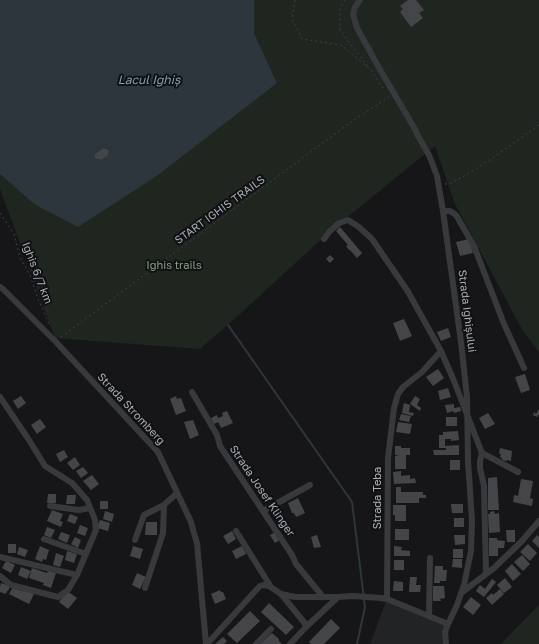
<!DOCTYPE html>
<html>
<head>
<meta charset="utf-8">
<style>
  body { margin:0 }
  canvas { display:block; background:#161618 }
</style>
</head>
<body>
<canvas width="539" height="644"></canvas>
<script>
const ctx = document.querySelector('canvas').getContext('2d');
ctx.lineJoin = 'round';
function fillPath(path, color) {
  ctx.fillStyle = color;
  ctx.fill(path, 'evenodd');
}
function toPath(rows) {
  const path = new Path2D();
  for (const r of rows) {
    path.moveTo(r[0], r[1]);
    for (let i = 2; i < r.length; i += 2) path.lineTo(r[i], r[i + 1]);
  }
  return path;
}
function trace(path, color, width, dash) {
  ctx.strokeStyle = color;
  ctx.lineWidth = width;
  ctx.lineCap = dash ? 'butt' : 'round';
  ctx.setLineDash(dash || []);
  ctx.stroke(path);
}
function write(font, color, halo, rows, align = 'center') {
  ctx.font = font + ' "Golos Text",sans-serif';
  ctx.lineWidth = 4;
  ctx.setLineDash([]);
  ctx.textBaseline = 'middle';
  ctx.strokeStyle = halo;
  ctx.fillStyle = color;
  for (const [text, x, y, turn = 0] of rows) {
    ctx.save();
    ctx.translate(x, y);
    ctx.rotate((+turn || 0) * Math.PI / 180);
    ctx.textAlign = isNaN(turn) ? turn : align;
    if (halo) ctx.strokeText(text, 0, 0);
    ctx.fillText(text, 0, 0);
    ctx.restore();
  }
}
fillPath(toPath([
  [387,599,448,624,446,644,370,644]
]), '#222325');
fillPath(toPath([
  [254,0,539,0,539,352,523,331,455,204,435,146,330,231,241,313,200,349,55,338,0,189,0,174,34,204,277,83,254,33],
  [539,605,539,644,501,644]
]), '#1f261f');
fillPath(toPath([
  [0,0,254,0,254,33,277,83,158,175,78,227,34,204,0,174],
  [103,148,107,149,109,151,108,156,101,160,97,159,96,158,95,154]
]), '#2d363c');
trace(toPath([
  [228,325,352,502,365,607,357,644]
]), '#2d363c', 2);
fillPath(toPath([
  [408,0,416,0,424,10,419,13,423,18,411,27,400,12,403,9,400,6],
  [103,148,107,149,109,151,108,156,101,160,97,159,95,158,95,154],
  [340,227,362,253,357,258,350,250,349,250,346,246,348,245,336,231],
  [469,239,473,253,460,256,456,242],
  [330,255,334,259,330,263,326,259],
  [404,319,412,336,400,341,393,323],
  [448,328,451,337,441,341,437,332],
  [438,369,444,378,433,386,426,377],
  [525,374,530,390,521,393,515,377],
  [448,388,451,397,440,400,438,391],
  [21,396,26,403,18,409,13,401],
  [176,396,177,399,181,398,186,411,176,415,170,399],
  [415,396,420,399,417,405,421,408,420,411,410,404],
  [404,403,410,405,409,412,414,413,413,416,402,413],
  [454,404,454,408,460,407,461,411,454,413,453,411,447,413,445,405],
  [539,409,539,415,538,415,537,417,533,415,534,412,536,414],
  [227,411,233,423,221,428,218,422,214,424,211,418,217,415,218,418,223,416,222,413],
  [488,413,495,424,485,429,479,418],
  [401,414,411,416,409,422,399,420],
  [446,417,457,417,457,426,446,426],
  [40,419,46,427,37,434,31,425],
  [193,420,199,435,190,439,184,422],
  [398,422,412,424,410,434,396,432],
  [458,431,459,440,451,441,451,439,445,439,445,446,459,445,459,455,434,455,433,450,446,450,446,448,439,448,439,435,443,435,443,432],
  [395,446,401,446,401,448,410,448,410,455,406,455,406,469,395,469,395,456,400,455,395,455],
  [500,448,512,451,511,461,507,460,506,461,502,460,502,458,500,457,501,454,499,454],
  [64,450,68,457,60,462,56,454],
  [75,457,80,465,73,470,67,463],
  [450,460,460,460,460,470,450,470],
  [83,467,88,473,81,478,76,471],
  [401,471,401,476,410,475,410,479,415,478,416,483,394,484,393,472],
  [92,475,99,484,91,490,83,481],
  [497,477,499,510,488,510,488,478],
  [521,479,533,481,530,498,533,499,532,506,513,502,514,495,518,496],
  [396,487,401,487,401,492,423,492,423,495,426,495,426,498,419,498,419,503,396,503],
  [48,494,56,494,56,503,47,503],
  [67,495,76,495,75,504,66,504],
  [298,498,305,513,296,517,294,513,292,513,288,503],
  [100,501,108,501,108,509,100,509],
  [451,504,463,504,463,513,452,513],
  [393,505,406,505,406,521,395,521,395,515,393,515],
  [52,510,63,514,60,521,63,522,61,527,47,521],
  [105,511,114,514,112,522,103,519],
  [494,511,495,514,499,513,500,532,489,533,488,514,490,514,490,512],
  [70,514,78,517,75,524,67,521],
  [454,518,464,518,464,527,454,527],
  [100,520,110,523,108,531,97,528],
  [146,522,157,522,157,535,145,535],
  [80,525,88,528,85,536,77,533],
  [47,527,55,530,51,538,44,535],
  [395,529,409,529,409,540,395,540],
  [506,530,515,530,515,542,507,542],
  [232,531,236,539,228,544,223,536],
  [61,532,70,535,67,543,58,539],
  [275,532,280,540,275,543,270,535],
  [317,535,321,547,314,548,311,537],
  [454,535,465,535,465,544,455,545],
  [537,535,539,537,539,548,532,541],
  [75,537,81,540,78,548,71,544],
  [489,538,497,538,497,540,505,541,504,548,498,548,498,556,489,556],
  [8,544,16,544,16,553,8,553],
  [528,544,537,553,530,561,520,552],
  [40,546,49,550,46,560,43,559,42,562,35,559],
  [133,546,143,549,140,559,130,556],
  [242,546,246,554,236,559,232,551],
  [394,546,402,547,401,550,410,551,410,556,394,556],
  [19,547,28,550,25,557,17,554],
  [453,549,463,549,463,558,453,558],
  [67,551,77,554,74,563,65,560],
  [56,553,64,556,60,567,53,565],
  [522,555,530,564,523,571,514,562],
  [453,559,462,559,462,568,452,567],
  [394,560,404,560,404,570,394,570],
  [6,561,15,565,11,573,2,568],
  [512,564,521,574,513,581,505,571],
  [435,566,443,566,443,570,447,570,446,581,440,581,440,583,434,583],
  [21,567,31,571,27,579,18,575],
  [32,568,47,573,48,571,56,573,51,588,43,585,44,583,29,578],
  [137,573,146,577,140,589,132,585],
  [410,577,417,577,416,585,421,585,420,592,409,592],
  [505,578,512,587,504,593,497,585],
  [492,579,496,582,484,597,476,591,480,585,485,589],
  [394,581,403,582,403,591,393,591],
  [1,583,10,586,8,591,7,591,6,594,0,592,0,586],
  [433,586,444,586,445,598,440,599,441,601,433,601],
  [13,587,21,591,22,589,34,594,29,604,9,594],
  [500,589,504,594,492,605,486,598,492,593,493,595],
  [220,590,221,592,223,592,226,599,215,604,211,594],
  [67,591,77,598,68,609,59,602],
  [471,597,481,605,473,615,463,607],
  [269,603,294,627,286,635,261,612],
  [250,611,260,621,237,643,227,634],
  [331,619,340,628,324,644,311,644,309,642],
  [272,633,279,639,279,641,282,644,260,644],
  [223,637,227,641,224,644,215,644]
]), '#434548');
trace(toPath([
  [295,0,292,19,302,39,341,45,371,70,382,87,384,88],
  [345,0,340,8,340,30,369,68],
  [445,184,449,184,468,174,491,159,539,125],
  [0,213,14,234,20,257,30,275,38,299,50,326],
  [61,337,355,119,389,97]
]), '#3e4044', 1, [2, 3]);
trace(toPath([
  [360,0,355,7,353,14,357,28,378,66,416,131,417,134,429,155,437,176,443,211,461,342,467,397,468,461,472,520,471,551,464,585,457,605,448,624,445,632,446,644],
  [443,211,450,211,456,215,474,246,504,324,524,368],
  [324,239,330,231,339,223,348,220,359,227,372,239,407,290,441,351,454,381,482,453,480,461,480,468,484,486,486,574],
  [0,287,3,289,56,342,158,452,191,522,194,533,197,543,206,644],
  [192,392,217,435,220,446,292,555,296,564,323,597],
  [0,397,29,440,45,466,72,483,87,500,95,520,96,530,77,575,68,590,58,597,11,585,0,576],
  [482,453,518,472],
  [50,506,79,510,90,508],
  [263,511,310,485],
  [236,531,271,587],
  [44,539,86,554],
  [135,540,144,515,164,505],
  [0,557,77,575],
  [145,588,163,533,164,505,177,493],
  [461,593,494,568,522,541,539,521],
  [281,594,307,626],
  [387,599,388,458,394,408,398,394,403,387,422,372,441,351],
  [429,616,430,558],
  [207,644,258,588,260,586,263,585,269,586,281,594,295,597,338,597],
  [256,644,271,629],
  [290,644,307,626,338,597,353,596,381,598,387,599,448,624]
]), '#37393d', 6);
write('11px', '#a9afb8', '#111113', [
  ["START IGHIS TRAILS",220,210,-36],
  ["Ighis 6/7 km",37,273,69],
  ["Strada Ighișului",467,311,83],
  ["Strada Stromberg",131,409,47],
  ["Strada Josef Klinger",262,491,56],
  ["Strada Teba",378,498,-90]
]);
write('11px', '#81a281', '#111113', [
  ["Ighis trails",174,266]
]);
write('italic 12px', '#819fb1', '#111113', [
  ["Lacul Ighiș",149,80]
]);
</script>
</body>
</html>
